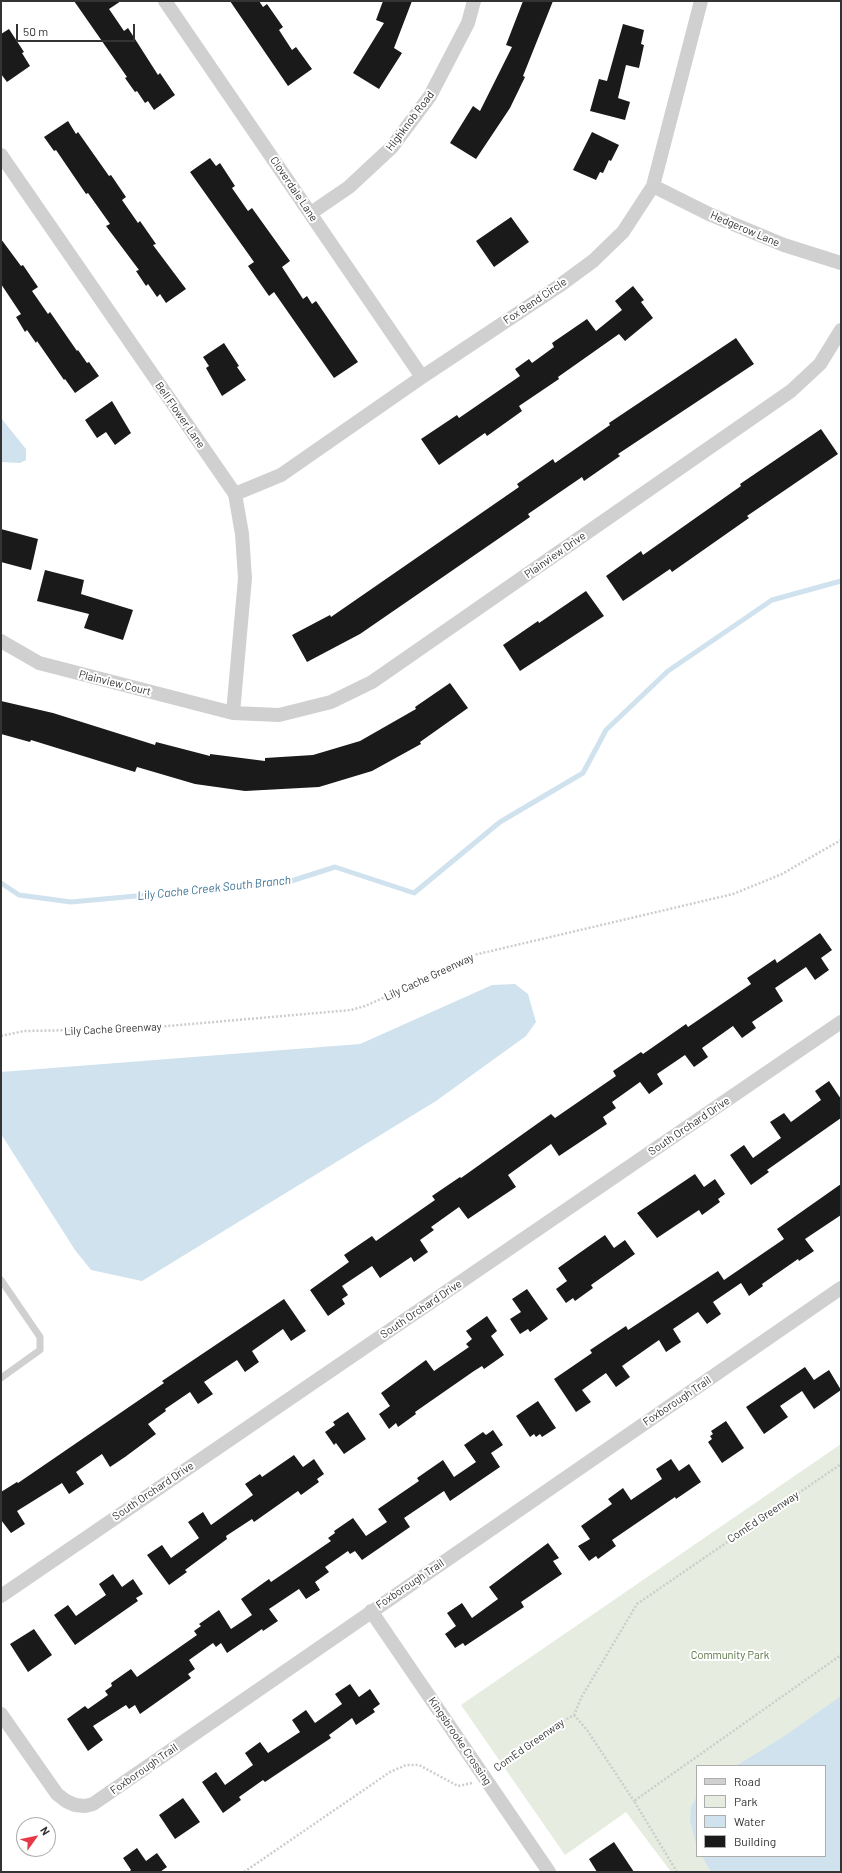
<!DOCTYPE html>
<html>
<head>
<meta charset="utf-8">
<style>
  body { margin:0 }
  #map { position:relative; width:842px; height:1873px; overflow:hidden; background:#fff; font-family:Barlow,sans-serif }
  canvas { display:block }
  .frame { position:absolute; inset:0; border:2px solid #333; pointer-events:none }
  .legend { position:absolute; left:696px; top:1765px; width:130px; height:92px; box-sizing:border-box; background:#fff; border:1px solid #adadad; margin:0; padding:5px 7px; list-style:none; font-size:12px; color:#333 }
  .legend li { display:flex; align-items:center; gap:8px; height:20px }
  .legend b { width:20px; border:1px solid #adadad }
  .north { position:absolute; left:16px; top:1817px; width:40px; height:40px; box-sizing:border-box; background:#fff; border:1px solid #adadad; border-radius:50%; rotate:57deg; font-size:11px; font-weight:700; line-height:16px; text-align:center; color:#333 }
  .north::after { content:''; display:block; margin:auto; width:14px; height:18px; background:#e63946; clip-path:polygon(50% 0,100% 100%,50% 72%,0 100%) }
  .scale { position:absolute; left:16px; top:24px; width:119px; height:18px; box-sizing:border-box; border:2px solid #333; border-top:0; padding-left:5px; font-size:12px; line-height:14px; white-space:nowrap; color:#333; -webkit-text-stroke:3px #fff; paint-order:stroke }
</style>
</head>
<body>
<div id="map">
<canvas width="842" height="1873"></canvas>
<div class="frame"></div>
<ul class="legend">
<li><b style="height:5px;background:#d0d0d0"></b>Road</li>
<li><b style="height:11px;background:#e6ecdf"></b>Park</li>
<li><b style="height:11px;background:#cfe2ee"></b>Water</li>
<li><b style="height:11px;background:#1a1a1a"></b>Building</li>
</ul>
<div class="north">N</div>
<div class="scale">50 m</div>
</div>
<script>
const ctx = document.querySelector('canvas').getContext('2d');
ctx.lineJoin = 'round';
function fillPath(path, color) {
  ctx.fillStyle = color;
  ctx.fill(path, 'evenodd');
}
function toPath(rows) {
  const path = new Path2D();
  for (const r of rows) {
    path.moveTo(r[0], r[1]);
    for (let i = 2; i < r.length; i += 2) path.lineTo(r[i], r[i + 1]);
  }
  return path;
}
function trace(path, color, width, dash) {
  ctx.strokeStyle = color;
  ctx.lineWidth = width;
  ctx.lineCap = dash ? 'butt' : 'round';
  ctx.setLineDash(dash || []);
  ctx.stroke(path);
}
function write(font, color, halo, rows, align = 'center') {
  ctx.font = font + ' Barlow,sans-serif';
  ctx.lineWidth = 4;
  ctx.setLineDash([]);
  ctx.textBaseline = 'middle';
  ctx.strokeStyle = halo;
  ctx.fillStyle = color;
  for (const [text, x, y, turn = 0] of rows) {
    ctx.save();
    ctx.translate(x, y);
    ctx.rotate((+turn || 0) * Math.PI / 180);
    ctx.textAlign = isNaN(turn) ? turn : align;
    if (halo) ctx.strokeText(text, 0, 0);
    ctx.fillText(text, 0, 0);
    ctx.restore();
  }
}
fillPath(toPath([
  [841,1444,841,1872,671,1872,626,1812,565,1855,461,1705],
  [697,1766,825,1766,825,1856,697,1856]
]), '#e6ecdf');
fillPath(toPath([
  [1,418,26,449,26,460,20,463,1,462],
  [515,984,528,994,536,1022,526,1036,436,1101,142,1281,91,1270,75,1250,1,1134,1,1072,360,1044,492,985],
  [841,1696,841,1872,711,1872,702,1856,825,1856,825,1766,736,1766,786,1735],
  [697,1796,697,1848,690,1820,691,1807]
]), '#cfe2ee');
trace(toPath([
  [1,883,19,895,71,902,288,882,335,867,414,893,500,822,583,773,606,730,668,671,772,600,841,581]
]), '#cfe2ee', 5);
fillPath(toPath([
  [74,1,121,1,109,9,124,31,128,28,158,75,160,73,175,95,154,110,148,101,145,103,137,91,135,92,125,78,127,77],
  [230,1,259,1,263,7,267,4,283,27,279,30,292,50,296,47,312,69,288,86],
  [383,1,412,1,394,48,402,53,379,89,353,73,384,23,376,20],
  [523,1,553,1,523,76,525,77,510,108,476,159,450,143,473,106,480,111,512,47,506,45],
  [623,24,644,30,641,44,644,45,639,68,626,65,618,98,630,102,625,120,590,111,599,79,607,81],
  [9,29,24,52,22,53,30,66,7,82,1,74,1,34],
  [68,121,76,134,78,132,109,176,111,175,126,197,122,200,138,223,140,221,156,244,153,245,186,289,166,303,160,294,157,297,148,284,146,286,136,271,139,270,106,226,110,224,88,193,86,194,56,150,54,151,44,137],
  [592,132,619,145,611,161,609,160,603,173,600,172,596,180,573,170],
  [210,158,216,166,220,163,235,186,232,188,248,211,252,208,290,261,282,267,303,299,307,296,312,304,316,301,358,362,334,378,274,292,269,296,248,266,254,262,190,172],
  [511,217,529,242,494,267,476,241],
  [1,239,21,266,23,265,38,287,32,291,48,314,50,312,77,351,78,350,87,363,89,362,99,376,75,393,65,379,64,380,37,341,36,343,27,330,25,332,16,317,21,314,1,284],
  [633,286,644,300,641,302,653,318,625,341,619,334,558,377,559,379,519,406,522,411,487,436,485,433,439,465,421,439,457,415,459,418,520,376,515,369,529,359,532,363,554,347,552,343,587,319,596,331,622,310,615,301],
  [736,338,754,364,618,454,620,456,584,481,582,477,528,514,530,517,360,634,307,662,292,635,330,615,331,617,519,487,517,484,553,459,555,463,610,425,609,423],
  [224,343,239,366,237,367,246,380,222,396,206,368,209,366,203,357],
  [112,401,131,433,115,445,106,432,97,438,85,420],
  [821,429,838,454,747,516,749,518,672,572,670,569,623,601,606,576,641,551,643,555,741,486,740,484],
  [1,529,38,539,31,570,1,562],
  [45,570,84,580,81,594,133,610,123,640,84,628,89,614,37,601],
  [586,591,604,616,520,671,503,645,538,621,539,623],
  [450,683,468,708,420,742,421,744,372,771,319,787,245,791,195,784,137,767,135,772,31,740,30,742,1,734,1,701,53,713,155,745,156,742,210,756,210,754,265,761,265,758,313,755,360,741,416,709,415,707],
  [820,933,832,950,821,958,829,970,815,980,806,967,775,988,783,1001,752,1022,756,1028,742,1038,733,1026,702,1048,708,1057,694,1067,685,1055,657,1074,663,1084,649,1094,640,1082,612,1102,616,1108,603,1117,607,1124,559,1156,551,1144,508,1175,516,1187,468,1219,459,1207,431,1227,434,1230,420,1240,428,1252,414,1262,411,1257,380,1278,372,1266,342,1286,348,1295,342,1299,345,1304,328,1316,310,1290,349,1262,344,1255,372,1236,376,1241,435,1200,432,1196,460,1177,461,1178,551,1114,555,1118,616,1076,613,1071,641,1052,643,1054,686,1024,688,1027,751,984,747,978,775,959,777,963],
  [829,1081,841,1099,841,1118,767,1170,769,1172,751,1185,730,1155,744,1145,753,1158,781,1138,770,1122,784,1113,791,1122,821,1100,815,1091],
  [695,1174,704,1187,715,1179,725,1194,718,1199,720,1202,702,1215,699,1210,657,1238,637,1213],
  [841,1184,841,1215,805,1239,814,1251,799,1261,798,1259,762,1284,763,1286,749,1296,741,1283,713,1302,721,1314,707,1324,698,1312,673,1329,681,1342,666,1352,659,1340,622,1366,630,1377,616,1387,606,1373,582,1390,591,1402,576,1412,554,1379,592,1353,590,1350,626,1326,628,1330,718,1271,724,1280,784,1239,777,1229],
  [605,1235,614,1248,625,1240,635,1254,591,1285,593,1288,575,1301,573,1298,566,1303,556,1289,567,1281,558,1268],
  [527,1289,548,1319,530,1332,528,1329,520,1334,510,1319,521,1312,512,1299],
  [284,1299,306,1331,291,1341,283,1329,252,1351,259,1362,245,1372,237,1360,204,1382,213,1394,198,1404,190,1392,165,1409,166,1411,148,1424,156,1434,125,1457,110,1467,102,1454,76,1472,84,1484,69,1494,62,1483,17,1511,25,1524,11,1533,1,1520,1,1492,17,1482,18,1483,164,1383,162,1381],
  [487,1316,497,1331,491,1336,504,1355,484,1369,482,1366,474,1371,415,1412,416,1414,398,1427,396,1423,389,1429,379,1414,390,1406,381,1393,426,1360,434,1371,469,1347,466,1344,472,1339,466,1331],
  [805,1367,814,1380,829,1370,841,1390,814,1409,802,1391,780,1406,788,1417,764,1434,746,1407],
  [538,1401,556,1428,542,1437,540,1434,536,1437,534,1434,530,1437,516,1416],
  [348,1412,366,1439,344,1454,336,1443,334,1445,325,1432,335,1425,333,1422],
  [726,1421,744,1448,722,1463,708,1442,712,1439,710,1436,713,1434,711,1431],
  [493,1430,503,1445,491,1453,500,1467,450,1501,444,1491,404,1518,410,1527,362,1560,355,1551,350,1554,348,1551,325,1567,329,1572,315,1582,320,1590,306,1599,299,1589,269,1609,278,1621,263,1631,262,1629,227,1653,221,1643,216,1647,213,1643,189,1660,195,1669,188,1674,191,1678,140,1714,135,1705,129,1709,126,1705,93,1726,103,1740,88,1751,67,1719,85,1706,88,1709,108,1695,105,1691,112,1686,111,1683,131,1669,137,1677,197,1635,194,1631,201,1626,199,1624,219,1610,231,1629,252,1615,241,1599,269,1579,271,1582,331,1541,328,1538,335,1533,334,1531,353,1518,366,1536,387,1522,378,1509,419,1481,417,1478,443,1460,454,1477,476,1462,464,1445,483,1432,486,1435],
  [294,1455,303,1467,314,1459,324,1474,317,1479,319,1482,301,1495,298,1491,254,1522,252,1519,226,1536,227,1539,185,1570,187,1572,169,1585,147,1555,162,1545,171,1558,199,1538,188,1522,203,1512,211,1525,253,1495,245,1484,260,1474,262,1477],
  [671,1459,679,1471,689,1464,701,1482,676,1499,675,1497,612,1540,616,1546,598,1559,596,1556,589,1561,578,1546,590,1539,581,1526,612,1504,608,1499,623,1488,631,1500,662,1479,656,1469],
  [548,1543,559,1558,553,1561,562,1574,521,1602,524,1607,465,1646,463,1643,455,1648,445,1634,456,1626,447,1613,462,1603,472,1618,498,1599,489,1587],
  [113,1574,122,1587,133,1579,143,1594,136,1598,138,1601,75,1645,54,1615,68,1605,76,1616,106,1595,99,1584],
  [34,1629,52,1655,28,1672,10,1644],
  [350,1684,359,1697,370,1689,380,1704,373,1709,375,1712,356,1725,352,1718,329,1735,331,1738,265,1782,263,1780,239,1797,241,1800,223,1813,202,1782,216,1772,225,1785,253,1765,245,1753,260,1742,268,1753,300,1732,292,1720,306,1710,315,1723,342,1704,335,1694],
  [183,1798,200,1822,175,1839,159,1815],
  [614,1842,634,1872,597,1872,589,1859],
  [137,1848,146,1861,157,1853,167,1867,160,1872,129,1872,131,1870,123,1858]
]), '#1a1a1a');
trace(toPath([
  [1,1036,24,1031,134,1029,351,1010,365,1006,392,994,419,980,474,955,733,894,782,874,841,840],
  [574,1715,587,1730,634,1801],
  [494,1769,567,1719,574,1715,581,1698,637,1604,841,1464],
  [244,1872,390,1772,406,1765,419,1765,458,1786,472,1783],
  [677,1872,634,1801,841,1655]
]), '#cdcdcd', 2.5, [2, 2]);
trace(toPath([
  [1,1280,40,1337,40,1350,1,1378]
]), '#d0d0d0', 7);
trace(toPath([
  [165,1,422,377],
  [1,155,235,494,242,534,245,578,233,713],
  [653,186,709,214,784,245,841,263],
  [311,213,349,187,392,147,430,96,468,23,474,1],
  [235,494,281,475,422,377,559,286,593,261,623,232,653,186,701,1],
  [1,641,39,663,233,713,279,715,331,702,372,682,791,391,820,364,841,330],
  [1,1596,841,1022],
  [371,1611,549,1872],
  [1,1714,57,1794,66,1801,75,1805,85,1806,93,1804,841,1288]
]), '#d0d0d0', 14);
write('11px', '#333', '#fff', [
  ["Highknob Road",410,121,-53],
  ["Cloverdale Lane",294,189,56],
  ["Hedgerow Lane",745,229,23],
  ["Fox Bend Circle",535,301,-34],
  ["Bell Flower Lane",180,415,55],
  ["Plainview Drive",555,555,-35],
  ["Plainview Court",115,683,14],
  ["Lily Cache Greenway",429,977,-25],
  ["Lily Cache Greenway",113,1029,-3],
  ["South Orchard Drive",689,1126,-34],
  ["South Orchard Drive",421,1309,-34],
  ["Foxborough Trail",677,1401,-34],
  ["South Orchard Drive",153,1491,-34],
  ["ComEd Greenway",763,1517,-34],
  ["Foxborough Trail",410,1584,-34],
  ["Kingsbrooke Crossing",460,1741,56],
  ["ComEd Greenway",529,1745,-35],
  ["Foxborough Trail",144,1769,-35]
]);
write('11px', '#56703f', '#fff', [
  ["Community Park",730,1655]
]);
write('italic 12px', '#3f7597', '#fff', [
  ["Lily Cache Creek South Branch",214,888,-6]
]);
</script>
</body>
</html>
